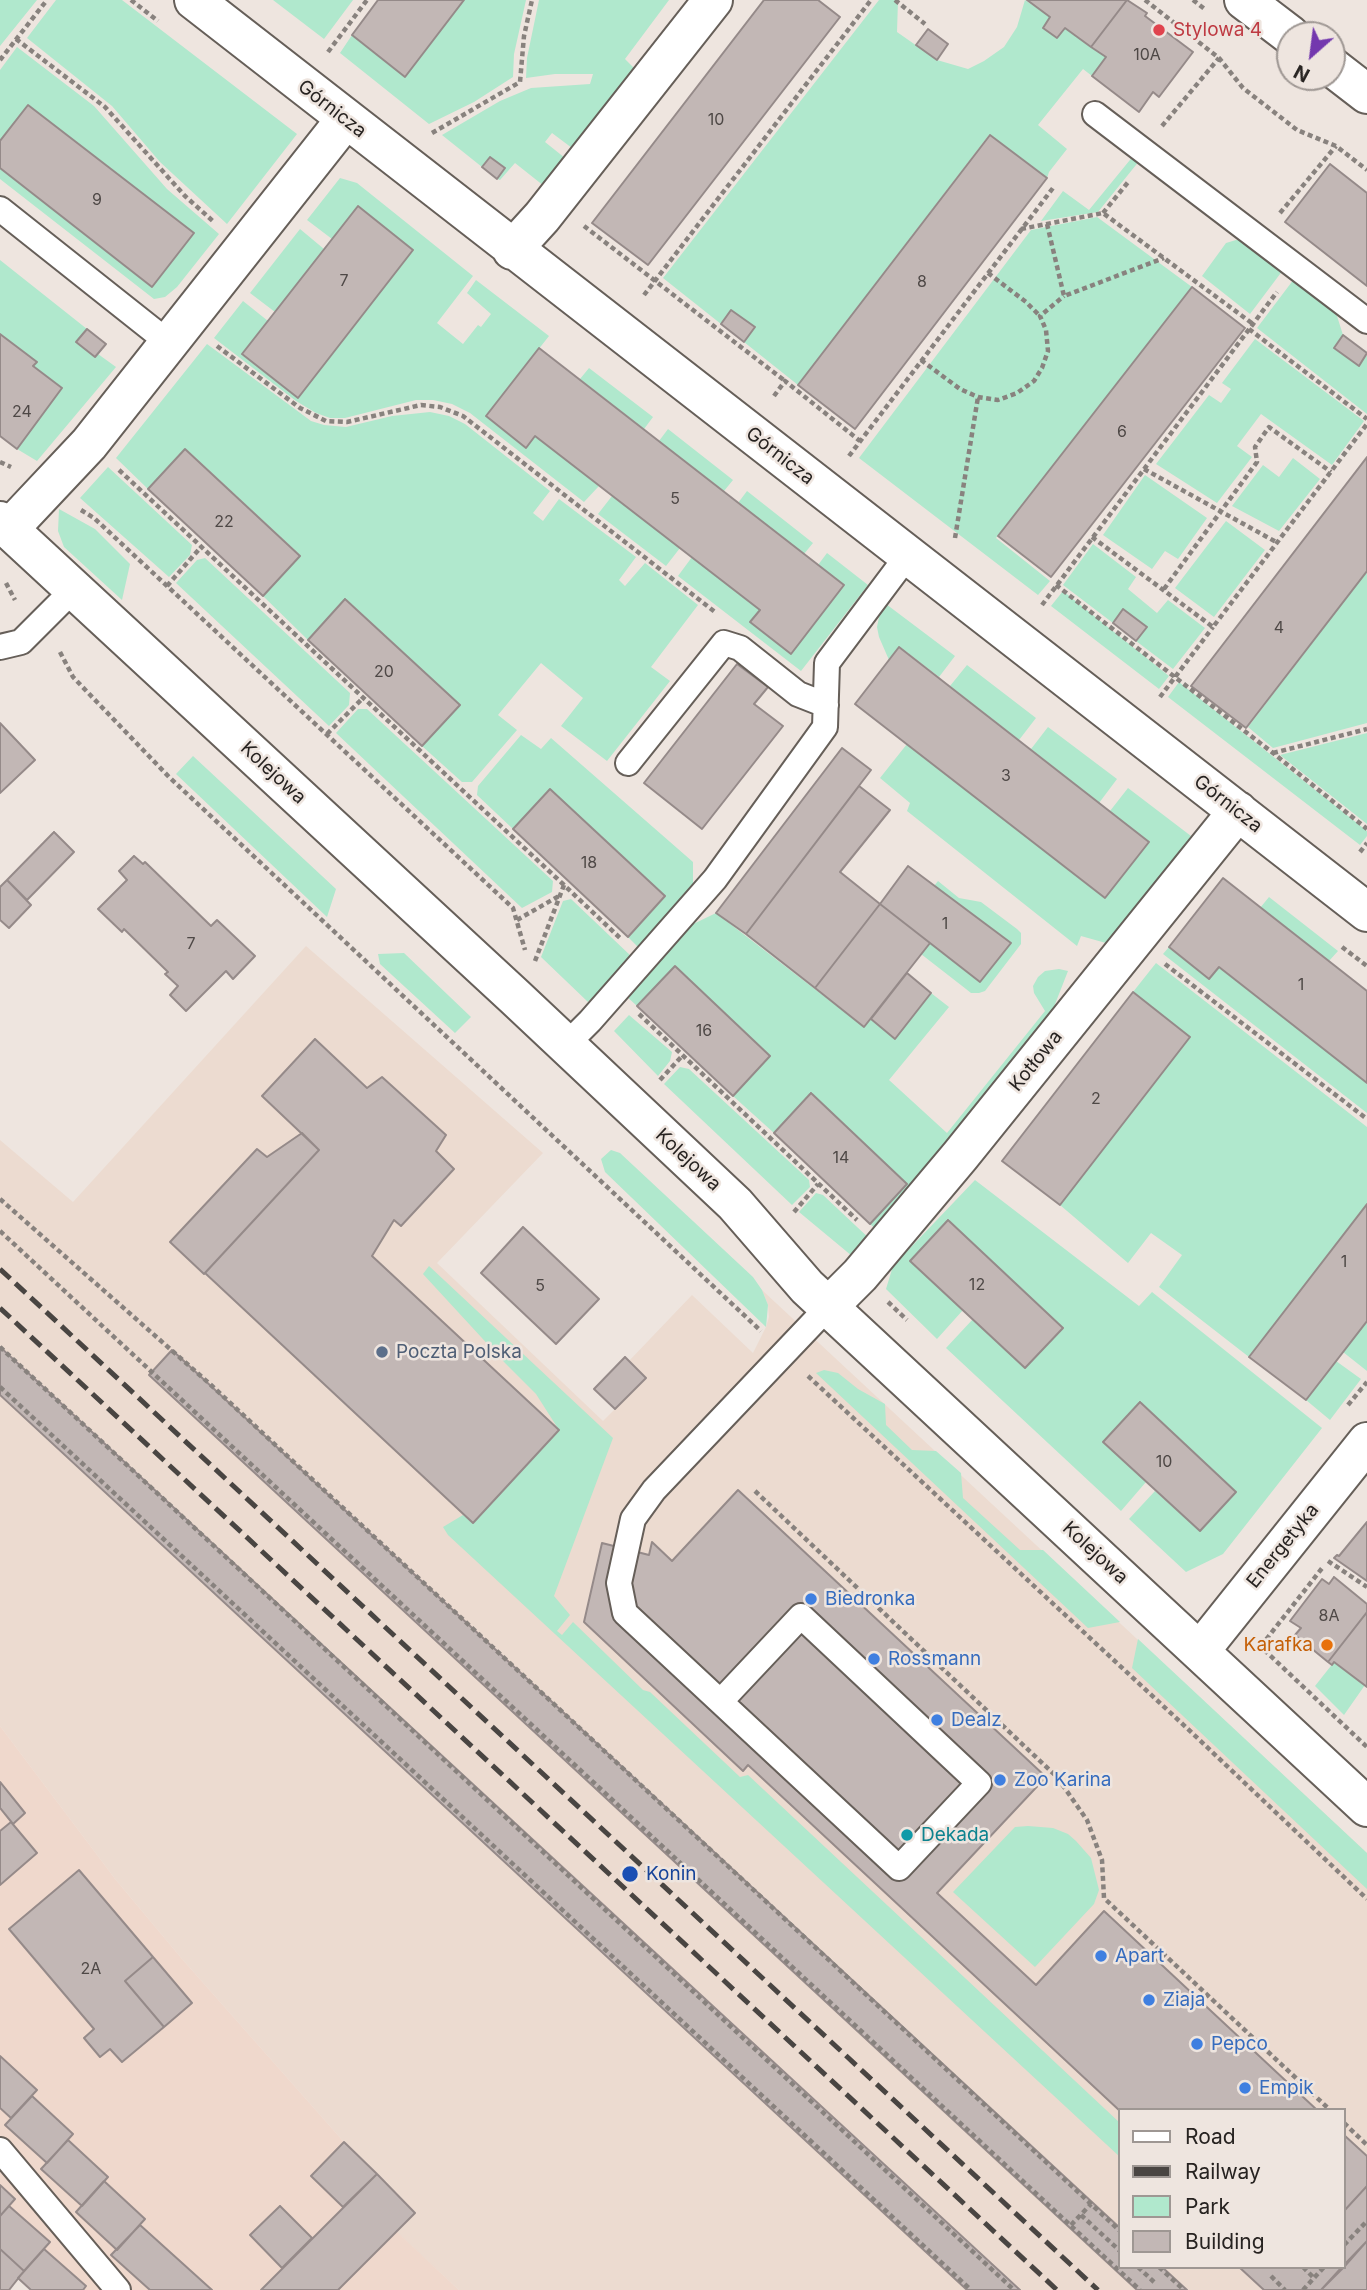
<!DOCTYPE html>
<html>
<head>
<meta charset="utf-8">
<style>
  body { margin:0 }
  #map { position:relative; width:1367px; height:2290px; overflow:hidden; background:#eee5df; font-family:Inter,sans-serif }
  canvas { display:block }
  .legend { position:absolute; left:1118px; top:2108px; width:228px; height:161px; box-sizing:border-box; background:#eee5df; border:2px solid #9e9793; margin:0; padding:9px 12px; list-style:none; font-size:21px; color:#272321 }
  .legend li { display:flex; align-items:center; gap:14px; height:35px }
  .legend b { width:35px; border:2px solid #9e9793 }
  .north { position:absolute; left:1276px; top:21px; width:70px; height:70px; box-sizing:border-box; background:#eee5df; border:2px solid #9e9793; border-radius:50%; rotate:208deg; font-size:19px; font-weight:700; line-height:28px; text-align:center; color:#272321 }
  .north::after { content:''; display:block; margin:auto; width:24px; height:32px; background:#7338ae; clip-path:polygon(50% 0,100% 100%,50% 72%,0 100%) }
</style>
</head>
<body>
<div id="map">
<canvas width="1367" height="2290"></canvas>
<ul class="legend">
<li><b style="height:9px;background:#fff"></b>Road</li>
<li><b style="height:9px;background:#494542"></b>Railway</li>
<li><b style="height:19px;background:#b0e8cd"></b>Park</li>
<li><b style="height:19px;background:#c2b7b5"></b>Building</li>
</ul>
<div class="north">N</div>
</div>
<script>
const ctx = document.querySelector('canvas').getContext('2d');
ctx.lineJoin = 'round';
function fillPath(path, color) {
  ctx.fillStyle = color;
  ctx.fill(path, 'evenodd');
}
function toPath(rows) {
  const path = new Path2D();
  for (const r of rows) {
    path.moveTo(r[0], r[1]);
    for (let i = 2; i < r.length; i += 2) path.lineTo(r[i], r[i + 1]);
  }
  return path;
}
function trace(path, color, width, dash) {
  ctx.strokeStyle = color;
  ctx.lineWidth = width;
  ctx.lineCap = dash ? 'butt' : 'round';
  ctx.setLineDash(dash || []);
  ctx.stroke(path);
}
function write(font, color, halo, rows, align = 'center') {
  ctx.font = font + ' Inter,sans-serif';
  ctx.lineWidth = 5;
  ctx.setLineDash([]);
  ctx.textBaseline = 'middle';
  ctx.strokeStyle = halo;
  ctx.fillStyle = color;
  for (const [text, x, y, turn = 0] of rows) {
    ctx.save();
    ctx.translate(x, y);
    ctx.rotate((+turn || 0) * Math.PI / 180);
    ctx.textAlign = isNaN(turn) ? turn : align;
    if (halo) ctx.strokeText(text, 0, 0);
    ctx.fillText(text, 0, 0);
    ctx.restore();
  }
}
fillPath(toPath([
  [306,946,543,1153,437,1263,603,1421,646,1378,628,1362,692,1295,753,1353,766,1327,769,1317,768,1305,762,1290,1367,1853,1367,2290,459,2290,396,2232,415,2213,344,2142,183,1960,116,1880,0,1726,0,1140,73,1202],
  [1120,2110,1344,2110,1344,2267,1120,2267]
]), '#ecdbd0');
fillPath(toPath([
  [0,1726,116,1880,183,1960,344,2142,415,2213,397,2232,459,2290,31,2290,24,2271,0,2249]
]), '#efd8cc');
fillPath(toPath([
  [0,0,37,0,0,46],
  [56,0,122,0,297,134,227,224,160,162,112,106,27,38],
  [273,0,353,0,324,39],
  [464,0,526,0,514,54,513,77,474,102,429,124,340,53,352,35,405,76],
  [539,0,669,0,625,59,635,69,572,148,552,133,545,142,565,158,544,186,515,163,500,180,497,179,505,168,491,157,482,167,442,135,500,101,531,88,590,84,593,74,555,74,526,78,527,58],
  [879,0,898,0,897,32,937,60,968,69,984,61,1004,47,1017,27,1025,0,1050,17,1043,28,1057,38,1065,28,1106,57,1092,76,1083,69,1038,125,1067,149,1049,172,1047,178,989,135,798,385,744,342,754,328,731,310,721,324,663,278],
  [17,47,94,106,167,189,219,234,177,287,165,297,154,299,0,179,0,70],
  [1134,155,1140,160,1098,212,1041,221,1063,191,1089,210],
  [340,178,357,183,473,276,437,323,463,344,478,325,481,327,491,314,467,293,476,280,549,336,486,416,526,447,535,436,599,486,584,502,470,413,452,404,433,400,416,400,345,418,330,418,316,413,296,401,214,338,243,301,268,321,242,355,298,398,413,250,358,207,332,239,307,220],
  [1097,217,1192,287,996,538,1050,581,1038,595,859,458,1031,230],
  [300,229,324,249,275,312,250,293],
  [1236,240,1246,241,1283,270,1250,314,1202,276,1226,243],
  [0,260,87,329,77,343,95,357,98,354,116,367,37,461,17,449,62,388,33,366,36,361,0,334],
  [1294,279,1327,304,1337,316,1343,335,1359,366,1367,355,1367,414,1257,328],
  [1255,339,1364,421,1332,465,1261,414,1237,446,1252,457,1217,503,1156,464,1209,395,1221,403,1231,389,1222,383],
  [207,344,311,421,324,425,346,427,392,416,430,412,449,416,465,424,550,491,533,513,543,521,559,499,636,557,619,580,625,586,645,563,698,605,651,667,670,681,607,761,561,726,583,698,541,663,498,715,517,730,472,782,462,782,422,746,460,705,346,599,308,640,263,596,300,555,186,449,148,489,116,458],
  [589,368,653,417,644,429,580,379],
  [668,429,733,480,724,491,659,441],
  [1293,458,1320,479,1279,531,1232,506,1263,465,1279,477],
  [108,467,192,545,190,555,169,577,80,498],
  [1145,475,1207,518,1178,559,1165,551,1152,569,1103,535],
  [747,491,813,543,804,554,738,503],
  [612,496,680,548,666,566,598,514],
  [59,509,95,529,130,564,122,600,64,547,58,531],
  [1226,521,1265,550,1214,617,1175,588],
  [1093,544,1136,577,1128,589,1157,613,1168,600,1205,628,1173,669,1136,641,1146,628,1123,609,1113,623,1063,585],
  [827,553,868,585,801,671,678,576,692,557,760,610,751,623,791,653,844,585,818,565],
  [205,558,350,693,349,705,329,726,176,583,197,560],
  [1367,571,1367,723,1273,748,1248,727],
  [1063,591,1169,676,1159,689,1051,606],
  [886,604,955,656,939,677,900,647,889,660,879,637,877,627,879,617],
  [967,665,1036,718,1019,740,950,686],
  [1179,682,1367,831,1367,836,1360,845,1168,697],
  [358,709,367,709,553,881,552,892,522,908,336,733],
  [1048,727,1117,779,1099,803,1031,749],
  [1367,733,1367,824,1280,755],
  [521,735,541,749,551,738,693,862,693,889,640,949,628,937,665,896,550,789,513,829,477,795,478,786],
  [907,744,1105,898,1149,842,1110,811,1128,788,1191,836,1184,849,1113,945,1081,936,1077,946,907,811,910,803,880,778],
  [193,756,336,889,327,917,176,774],
  [938,881,959,898,981,902,1017,929,1021,933,1021,944,985,991,979,993,971,993,966,989,921,954,930,943,980,981,1011,943,934,886],
  [1269,897,1338,951,1329,961,1260,908],
  [571,899,632,957,588,1002,541,957,563,901],
  [716,913,864,1027,871,1019,895,1038,931,993,949,1007,889,1080,947,1133,1045,1011,1034,993,1033,986,1038,977,1045,971,1059,969,1068,971,1050,1017,984,1099,981,1098,971,1109,974,1112,881,1234,870,1224,907,1184,812,1094,774,1133,733,1096,770,1056,675,966,637,1006,624,994,685,928],
  [1169,947,1209,979,1219,967,1367,1083,1367,1113,1163,954],
  [404,953,471,1017,455,1033,380,964,378,954],
  [1156,963,1367,1127,1367,1204,1249,1357,1159,1287,1182,1255,1151,1233,1128,1263,1060,1205,1190,1037,1133,992],
  [629,1015,672,1052,670,1061,658,1076,614,1031],
  [680,1067,689,1069,809,1180,810,1187,792,1205,664,1084],
  [611,1150,620,1153,753,1277,762,1290,768,1305,766,1327,605,1172,601,1159],
  [975,1180,1139,1306,1152,1292,1322,1428,1223,1554,1186,1572,1129,1519,1155,1491,1200,1531,1236,1492,1140,1402,1103,1442,1146,1482,1121,1511,946,1348,973,1319,1063,1328,948,1221,963,1310,937,1339,886,1289,893,1266],
  [816,1193,823,1195,872,1241,852,1256,799,1212],
  [429,1266,613,1438,554,1596,570,1615,557,1631,562,1635,573,1622,643,1690,650,1692,740,1777,748,1775,1120,2123,1120,2157,448,1535,443,1527,463,1515,473,1522,559,1430,536,1394,505,1363,423,1274],
  [1367,1321,1367,1371,1343,1352],
  [1336,1361,1361,1379,1330,1420,1306,1400],
  [824,1370,838,1373,858,1389,885,1404,886,1425,912,1450,936,1451,961,1473,963,1498,1020,1550,1043,1550,1120,1622,1088,1628,816,1373],
  [1138,1639,1367,1853,1367,1889,1132,1668],
  [1334,1662,1365,1685,1344,1715,1315,1686],
  [1028,1826,1053,1828,1068,1834,1076,1841,1091,1858,1099,1890,1094,1904,1035,1967,953,1892,1015,1827]
]), '#b0e8cd');
const building = toPath([
  [378,0,464,0,405,77,352,35,378,0],
  [764,0,818,0,840,17,648,265,592,223,764,0],
  [1027,0,1127,0,1091,47,1065,28,1057,38,1043,28,1050,17,1027,0],
  [1127,0,1147,13,1145,16,1193,52,1159,97,1153,92,1139,112,1092,76,1106,57,1091,47,1127,0],
  [928,29,948,44,937,60,916,45,928,29],
  [28,105,194,233,152,287,0,168,0,141,28,105],
  [990,135,1047,178,855,429,798,385,990,135],
  [490,157,505,168,497,179,482,167,490,157],
  [1330,164,1367,193,1367,286,1285,222,1330,164],
  [358,206,413,250,298,398,242,354,358,206],
  [1192,287,1245,328,1051,577,998,536,1192,287],
  [731,310,755,327,744,342,721,324,731,310],
  [87,329,106,344,95,357,76,342,87,329],
  [0,334,37,362,33,366,62,388,17,449,0,436,0,334],
  [1343,335,1367,353,1359,366,1334,348,1343,335],
  [539,348,844,585,791,654,750,622,760,610,535,436,526,448,486,416,539,348],
  [185,449,300,556,263,596,148,489,185,449],
  [1367,457,1367,571,1246,728,1191,686,1367,457],
  [345,599,460,705,422,746,308,640,345,599],
  [1123,609,1147,627,1136,641,1113,623,1123,609],
  [899,647,1149,842,1105,898,855,704,899,647],
  [737,664,768,687,754,704,783,726,702,829,644,783,737,664],
  [0,723,35,760,0,793,0,723],
  [842,748,871,770,746,934,716,913,842,748],
  [859,786,890,810,840,872,880,904,815,988,746,934,859,786],
  [550,789,665,896,628,937,513,829,550,789],
  [54,832,74,852,27,900,7,880,54,832],
  [134,856,143,864,145,862,211,926,217,920,255,956,233,979,226,971,186,1011,170,995,178,986,165,974,168,972,124,929,122,932,98,909,127,880,119,871,134,856],
  [908,866,1011,943,980,982,880,904,908,866],
  [1223,878,1367,991,1367,1083,1219,967,1209,979,1169,947,1223,878],
  [7,880,31,905,9,928,0,920,0,887,7,880],
  [880,904,930,943,864,1027,815,988,880,904],
  [675,966,770,1056,733,1096,637,1006,675,966],
  [907,973,931,993,895,1039,871,1019,907,973],
  [1133,992,1190,1037,1060,1205,1002,1161,1133,992],
  [315,1039,367,1088,382,1077,446,1135,436,1151,454,1169,401,1226,394,1220,372,1256,559,1430,473,1523,205,1273,319,1150,262,1096,315,1039],
  [811,1093,907,1184,870,1224,774,1133,811,1093],
  [302,1133,319,1150,204,1274,170,1242,257,1149,267,1157,302,1133],
  [1367,1204,1367,1321,1306,1400,1249,1357,1367,1204],
  [948,1220,1063,1328,1025,1368,910,1261,948,1220],
  [523,1227,599,1299,556,1344,481,1273,523,1227],
  [0,1347,1020,2290,967,2290,0,1395,0,1347],
  [172,1350,1120,2228,1120,2267,1162,2267,1187,2290,1137,2290,149,1375,172,1350],
  [625,1357,646,1378,615,1409,594,1389,625,1357],
  [1140,1402,1236,1492,1200,1531,1103,1442,1140,1402],
  [738,1490,1046,1777,937,1893,1036,1985,1104,1911,1317,2110,1120,2110,1120,2111,748,1765,743,1771,584,1622,602,1543,649,1555,652,1542,672,1561,738,1490],
  [1367,1522,1367,1581,1334,1558,1337,1555,1339,1556,1367,1522],
  [1334,1577,1367,1604,1367,1612,1328,1662,1295,1635,1301,1628,1290,1621,1322,1579,1329,1584,1334,1577],
  [1367,1612,1367,1687,1334,1662,1332,1665,1328,1662,1367,1612],
  [0,1782,25,1813,13,1824,0,1808,0,1782],
  [11,1822,37,1853,0,1885,0,1831,11,1822],
  [79,1870,153,1957,125,1981,164,2027,122,2062,110,2049,100,2057,84,2038,94,2029,9,1929,79,1870],
  [153,1957,192,2003,164,2027,125,1981,153,1957],
  [0,2056,37,2090,11,2118,0,2108,0,2056],
  [32,2096,73,2134,47,2163,5,2125,32,2096],
  [1344,2135,1367,2156,1367,2186,1344,2211,1344,2135],
  [68,2140,108,2177,82,2206,41,2169,68,2140],
  [344,2142,377,2174,343,2207,311,2176,344,2142],
  [377,2174,415,2213,338,2290,261,2290,377,2174],
  [104,2181,145,2219,117,2250,76,2212,104,2181],
  [0,2185,15,2199,0,2216,0,2185],
  [1367,2186,1367,2241,1344,2265,1344,2211,1367,2186],
  [9,2206,50,2242,24,2271,0,2249,0,2216,9,2206],
  [280,2206,312,2238,282,2268,250,2235,280,2206],
  [140,2225,212,2290,150,2290,111,2255,140,2225],
  [1367,2241,1367,2290,1321,2290,1344,2267,1367,2241],
  [0,2249,24,2271,9,2290,0,2290,0,2249],
  [44,2249,86,2286,83,2290,31,2290,19,2279,18,2278,44,2249],
  [1239,2267,1342,2267,1321,2290,1264,2290,1239,2267]
]);
fillPath(building, '#c2b7b5');
trace(building, '#958a89', 2);
const lane = toPath([
  [1095,114,1367,321],
  [0,209,169,343],
  [0,647,21,642,75,588],
  [628,763,724,643,740,648,798,694,826,705],
  [566,1045,590,1021,715,879,825,727,827,663,908,555],
  [721,1701,801,1616,979,1783,899,1868,625,1613,619,1583,633,1519,654,1490,829,1306],
  [0,2150,118,2290]
]);
const street = toPath([
  [194,0,1367,912],
  [512,250,542,217,713,0],
  [9,529,89,444,345,120],
  [829,1306,860,1275,960,1156,1238,811],
  [1200,1651,1367,1442]
]);
const secondary = toPath([
  [1244,0,1290,35],
  [1332,67,1367,94],
  [0,521,515,997,735,1204,807,1287,1367,1807]
]);
trace(lane, '#665f59', 28);
trace(street, '#665f59', 42);
trace(secondary, '#665f59', 42);
trace(toPath([
  [131,0,158,21],
  [895,0,925,24],
  [1145,0,1219,58,1243,88,1297,130,1336,146,1367,170],
  [1193,0,1206,10],
  [16,39,105,107,185,196,215,223],
  [328,52,367,0],
  [0,60,47,0],
  [1162,126,1219,58],
  [432,133,520,82,524,36,532,0],
  [1103,213,1129,181],
  [1280,213,1336,146],
  [1047,224,1064,296,1164,258],
  [584,226,785,381],
  [1021,229,1103,213,1253,324],
  [988,273,1026,302,1040,316],
  [644,295,871,0],
  [1249,329,1367,419],
  [217,346,300,408,326,421,347,422,421,405,440,407,463,416,715,612],
  [921,360,960,389,978,397,998,400,1017,393,1034,381,1042,368,1048,351,1046,330,1040,316,1064,296],
  [774,396,785,381,860,441],
  [849,456,1053,188],
  [0,462,11,467],
  [1144,469,1278,543],
  [119,470,564,885],
  [81,510,94,518,513,908,525,950],
  [1092,537,1213,627,1367,424],
  [955,538,978,397],
  [6,583,15,600],
  [1056,585,1273,753,1367,829],
  [167,586,201,547],
  [1164,589,1257,462,1255,447,1269,427,1331,472],
  [1042,605,1277,292],
  [60,652,73,677,169,777,761,1331],
  [1160,697,1213,627],
  [327,734,363,698],
  [1273,753,1367,729],
  [1360,852,1367,843],
  [517,920,559,896],
  [1342,947,1367,966],
  [535,961,564,885,620,938],
  [1165,964,1367,1119],
  [639,1014,857,1220],
  [660,1080,683,1055],
  [0,1199,211,1385,1120,2231],
  [794,1212,818,1184],
  [0,1231,1140,2290],
  [888,1302,907,1320],
  [0,1347,1014,2290],
  [808,1376,1189,1730,1367,1899],
  [0,1387,971,2290],
  [1348,1405,1367,1382],
  [755,1491,1057,1777,1087,1820,1102,1860,1104,1898,1330,2110],
  [1328,1561,1367,1587],
  [1258,1644,1367,1747],
  [1261,1646,1323,1567],
  [1344,2123,1367,2145],
  [1081,2215,1120,2251],
  [1071,2225,1091,2204],
  [1344,2245,1367,2221],
  [1138,2267,1154,2282],
  [1159,2267,1184,2290],
  [1303,2267,1314,2278],
  [1271,2276,1285,2290],
  [1303,2290,1324,2267]
]), '#88827e', 4.5, [5, 3.5]);
trace(lane, '#fff', 24);
trace(street, '#fff', 38);
trace(secondary, '#fff', 38);
trace(toPath([
  [0,1269,1098,2290],
  [0,1308,1057,2290]
]), '#494542', 5, [14, 7]);
for (const [x, y, r, color] of [
  [1159,30,7,"#e0444e"],
  [382,1352,7,"#5c6f8a"],
  [811,1599,7,"#3f7fe0"],
  [1327,1645,7,"#e8710a"],
  [874,1659,7,"#3f7fe0"],
  [937,1720,7,"#3f7fe0"],
  [1000,1780,7,"#3f7fe0"],
  [907,1835,7,"#0f9aa8"],
  [630,1874,9,"#1a4fb4"],
  [1101,1956,7,"#3f7fe0"],
  [1149,2000,7,"#3f7fe0"],
  [1197,2044,7,"#3f7fe0"],
  [1245,2088,7,"#3f7fe0"]
]) {
  const dot = new Path2D();
  dot.arc(x, y, r, 0, 2 * Math.PI);
  ctx.fillStyle = color;
  ctx.fill(dot);
  trace(dot, '#eee5df', 2.5);
}
write('16px', '#4e4846', null, [
  ["10A",1147,55],
  ["10",716,120],
  ["9",97,200],
  ["7",344,281],
  ["8",922,282],
  ["24",22,412],
  ["6",1122,432],
  ["5",675,499],
  ["22",224,522],
  ["4",1279,628],
  ["20",384,672],
  ["3",1006,776],
  ["18",589,863],
  ["1",945,924],
  ["7",191,944],
  ["1",1301,985],
  ["16",704,1031],
  ["2",1096,1099],
  ["14",841,1158],
  ["1",1344,1262],
  ["12",977,1285],
  ["5",540,1286],
  ["10",1164,1462],
  ["8A",1329,1616],
  ["2A",91,1969]
]);
write('19px', '#be3a42', '#eee5df', [
  ["Stylowa 4",1173,30]
], 'left');
write('19px', '#272321', '#eee5df', [
  ["Górnicza",332,109,38],
  ["Górnicza",780,456,38],
  ["Kolejowa",273,773,43],
  ["Górnicza",1228,804,38],
  ["Kotłowa",1036,1061,-51],
  ["Kolejowa",688,1160,43],
  ["Energetyka",1283,1546,-51],
  ["Kolejowa",1095,1553,43]
]);
write('19px', '#4e5e75', '#eee5df', [
  ["Poczta Polska",396,1352]
], 'left');
write('19px', '#366cbe', '#eee5df', [
  ["Biedronka",825,1599],
  ["Rossmann",888,1659],
  ["Dealz",951,1720],
  ["Zoo Karina",1014,1780],
  ["Apart",1115,1956],
  ["Ziaja",1163,2000],
  ["Pepco",1211,2044],
  ["Empik",1259,2088]
], 'left');
write('19px', '#c56008', '#eee5df', [
  ["Karafka",1313,1645]
], 'right');
write('19px', '#0d838f', '#eee5df', [
  ["Dekada",921,1835]
], 'left');
write('19px', '#164399', '#eee5df', [
  ["Konin",646,1874]
], 'left');
</script>
</body>
</html>
